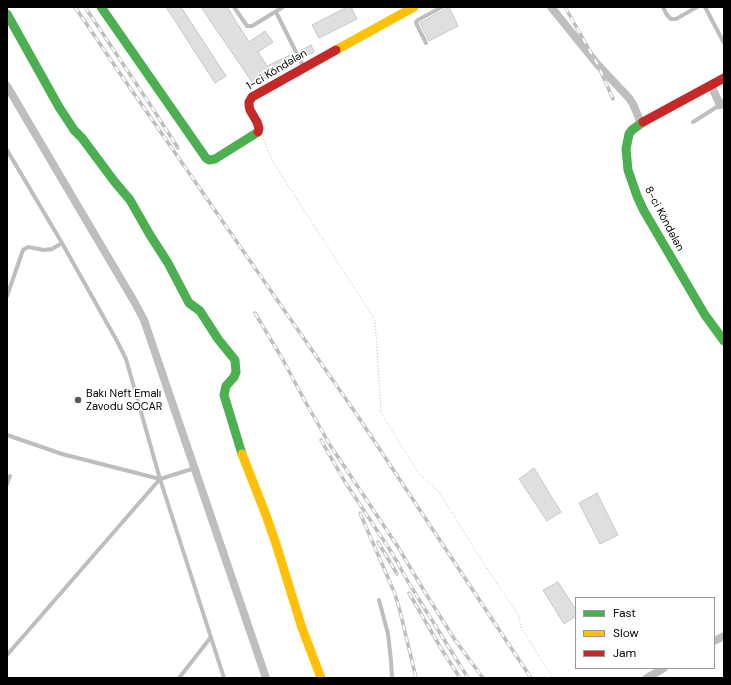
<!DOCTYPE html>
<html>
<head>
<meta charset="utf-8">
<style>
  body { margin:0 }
  #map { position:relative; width:731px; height:685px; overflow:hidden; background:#fff; font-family:"DM Sans",sans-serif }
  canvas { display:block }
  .frame { position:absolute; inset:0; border:8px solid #000; pointer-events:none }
  .legend { position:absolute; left:575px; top:597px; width:140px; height:72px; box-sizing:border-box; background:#fff; border:1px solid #999; margin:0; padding:5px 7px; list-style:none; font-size:12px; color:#000 }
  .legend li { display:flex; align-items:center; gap:8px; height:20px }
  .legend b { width:20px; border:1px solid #999 }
</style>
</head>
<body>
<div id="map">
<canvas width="731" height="685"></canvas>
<div class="frame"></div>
<ul class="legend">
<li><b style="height:5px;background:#4caf50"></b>Fast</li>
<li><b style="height:5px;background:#ffc107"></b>Slow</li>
<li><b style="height:5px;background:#c62828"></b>Jam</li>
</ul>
</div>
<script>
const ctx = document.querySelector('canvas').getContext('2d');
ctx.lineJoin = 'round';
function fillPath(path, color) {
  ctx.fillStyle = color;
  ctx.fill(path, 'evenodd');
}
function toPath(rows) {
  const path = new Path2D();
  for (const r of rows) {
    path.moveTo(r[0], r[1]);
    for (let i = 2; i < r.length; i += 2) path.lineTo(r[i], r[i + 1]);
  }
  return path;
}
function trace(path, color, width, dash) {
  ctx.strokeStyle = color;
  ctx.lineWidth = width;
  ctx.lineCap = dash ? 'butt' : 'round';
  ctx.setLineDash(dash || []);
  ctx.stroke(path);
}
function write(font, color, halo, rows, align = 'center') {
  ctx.font = font + ' "DM Sans",sans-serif';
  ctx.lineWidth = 3.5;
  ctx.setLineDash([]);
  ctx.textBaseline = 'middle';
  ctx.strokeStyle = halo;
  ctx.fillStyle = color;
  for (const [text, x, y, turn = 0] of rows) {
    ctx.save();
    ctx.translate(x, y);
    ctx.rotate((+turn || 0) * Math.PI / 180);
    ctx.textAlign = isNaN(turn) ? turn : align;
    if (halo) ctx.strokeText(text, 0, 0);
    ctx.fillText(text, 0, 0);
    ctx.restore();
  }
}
const building = toPath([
  [166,7,181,7,226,76,215,83,166,7],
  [201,7,227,7,249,42,265,31,273,42,258,52,267,66,292,54,292,55,293,54,296,62,254,85,201,7],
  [347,7,351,7,357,19,319,38,312,25,347,7],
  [449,7,458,26,429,41,420,23,449,7],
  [311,45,314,52,303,58,300,51,311,45],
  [534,468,561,512,547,521,519,479,534,468],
  [597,493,618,535,600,544,579,503,597,493],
  [558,582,576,610,576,616,564,624,543,590,558,582]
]);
fillPath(building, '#dfdfdf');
trace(building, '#c7c7c7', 1);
trace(toPath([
  [263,139,273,162,375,320,381,413,419,474,440,493,478,555,518,614,522,629,553,678]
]), '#b9b9b9', 1, [1, 2]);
trace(toPath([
  [234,7,247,26,252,26,283,7],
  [663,7,667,15,671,19,676,19,697,7],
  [705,7,724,43],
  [276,12,304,68],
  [426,43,417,25,416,22,418,20,442,7],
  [693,122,720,105],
  [7,150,62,243,117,341,126,359,160,479,224,678],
  [7,296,23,250,28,247,44,250,52,249,62,243],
  [7,435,62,454,160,479],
  [7,484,10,476],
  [379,600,388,634,391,661,392,678],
  [7,655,160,479,195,468],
  [179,678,211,637]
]), '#bebebe', 4);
trace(toPath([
  [551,7,598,65,629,98,633,104,641,123],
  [711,85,720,105,724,103],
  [7,86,135,303,144,320,266,678],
  [714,641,724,636],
  [647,678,664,668]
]), '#bebebe', 8);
trace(toPath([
  [101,7,206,158,209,160,215,159,258,132],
  [7,14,59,107,74,130,82,138,114,181,130,200,150,235,168,263,189,303,200,311,218,339,235,360,236,372,234,377,226,386,224,395,242,454],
  [643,122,632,130,629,134,626,149,628,170,637,196,644,211,705,315,724,341]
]), '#4caf50', 9);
trace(toPath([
  [336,50,414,7],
  [242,454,266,515,276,544,302,628,321,678]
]), '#ffc107', 9);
trace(toPath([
  [643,122,724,78],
  [258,132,259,128,257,122,250,110,249,105,249,102,252,97,336,50]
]), '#c62828', 9);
const rail = toPath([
  [75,7,119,72,357,415,531,678],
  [85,7,151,106,178,148],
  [565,7,598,65,613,99],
  [255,313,283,360,306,403,330,445,398,547,426,594,455,640,483,678],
  [321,440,345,482,392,553,410,585,468,678],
  [360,513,395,594,400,611,416,678],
  [378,542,397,574],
  [409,593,442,650,460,678]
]);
trace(rail, '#bebebe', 3.5);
trace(rail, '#fff', 2, [6]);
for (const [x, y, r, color] of [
  [78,400,4,"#595959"]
]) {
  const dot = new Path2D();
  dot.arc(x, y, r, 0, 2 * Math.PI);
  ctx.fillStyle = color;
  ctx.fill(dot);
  trace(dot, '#fff', 1.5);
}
write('11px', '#000', '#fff', [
  ["1-ci Köndələn",277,70,-31],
  ["8-ci Köndələn",664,219,62]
]);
write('11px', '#000', '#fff', [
  ["Bakı Neft Emalı",86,394],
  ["Zavodu SOCAR",86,407]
], 'left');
</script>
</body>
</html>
